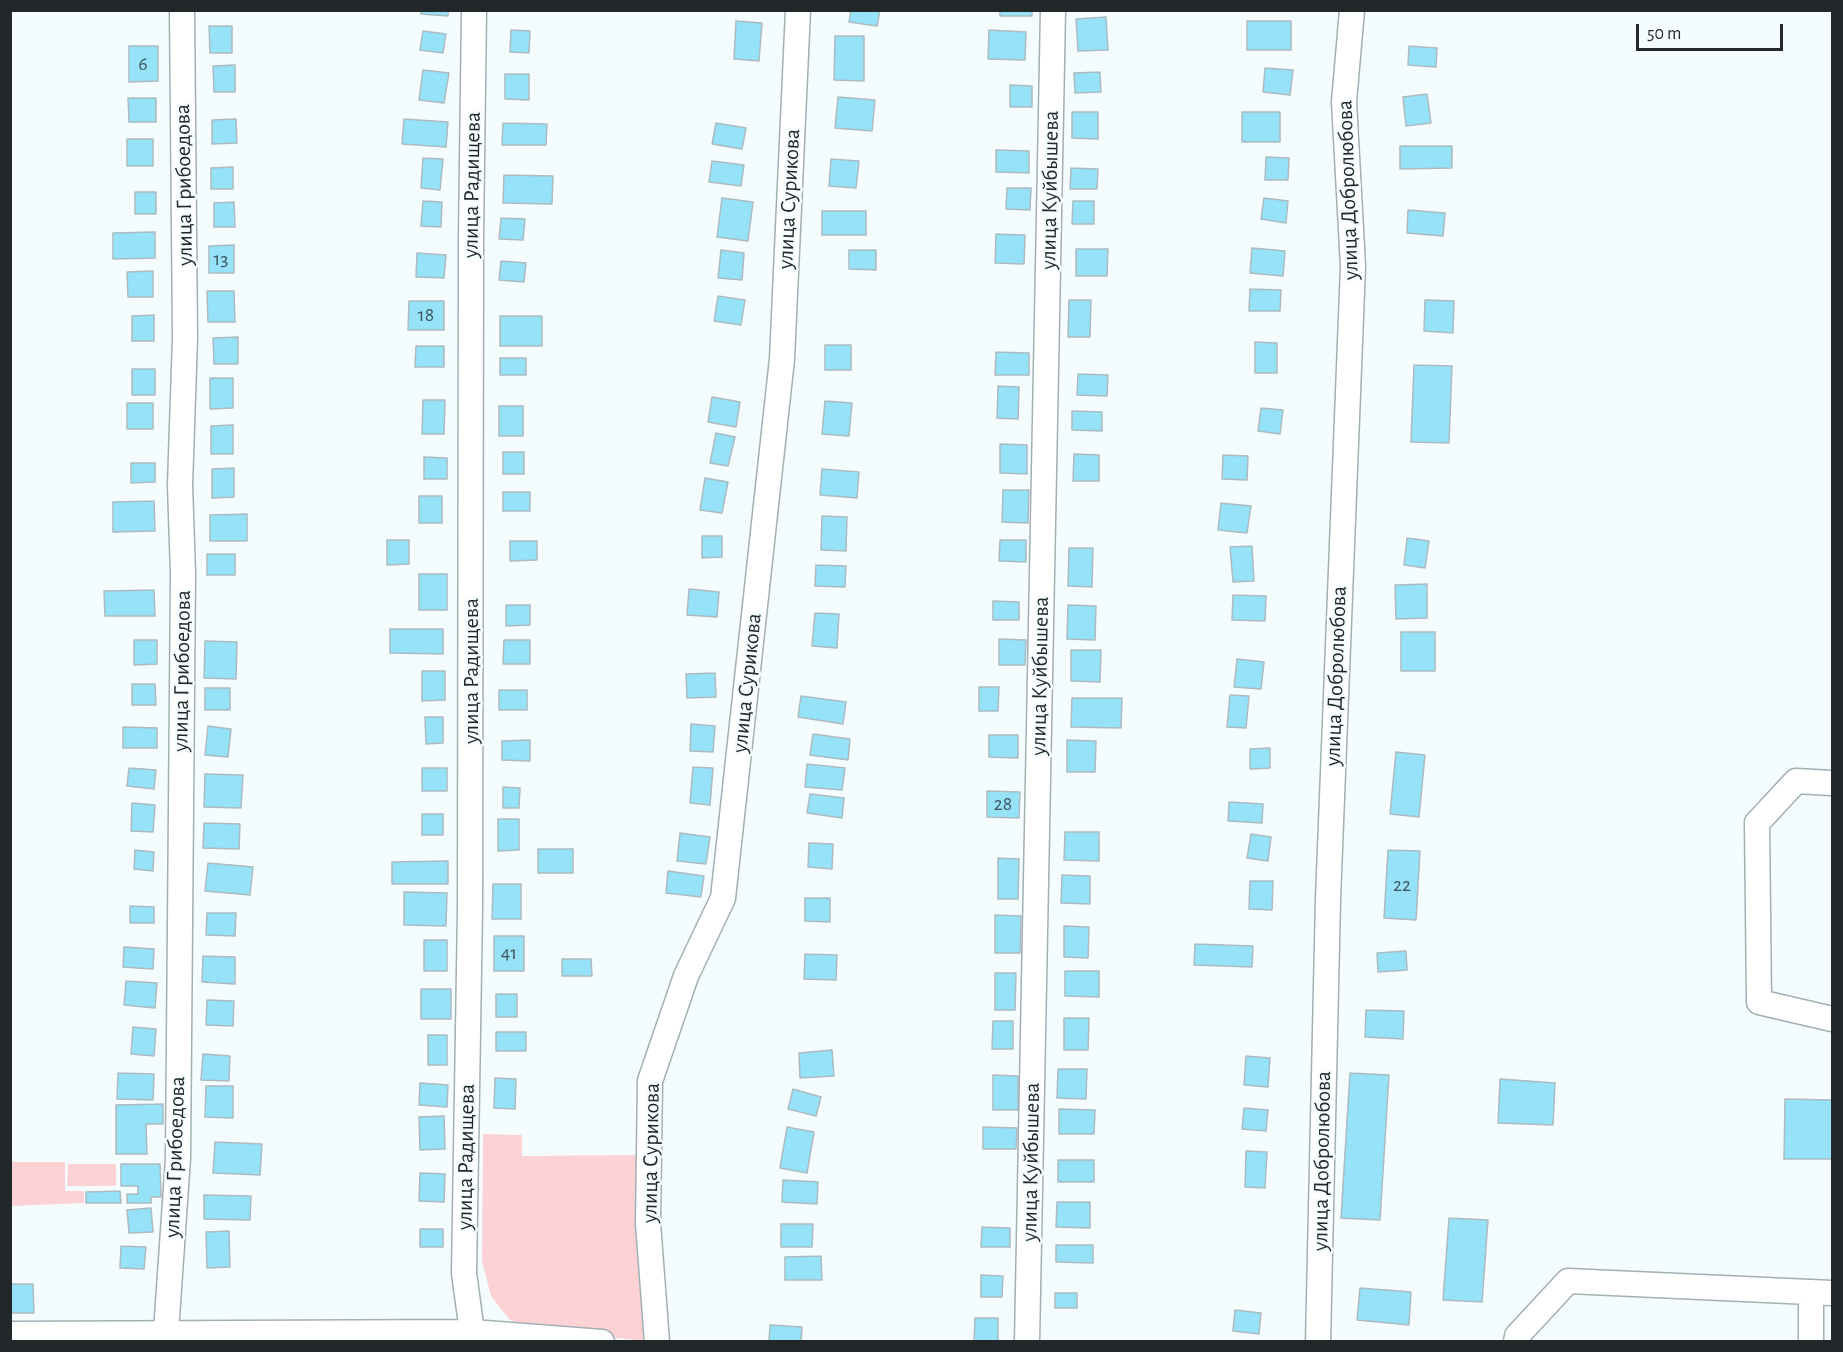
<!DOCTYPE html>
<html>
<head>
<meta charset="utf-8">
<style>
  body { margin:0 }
  #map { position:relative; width:1843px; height:1352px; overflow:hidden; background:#f5fcfe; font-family:"Alegreya Sans",sans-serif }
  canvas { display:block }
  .frame { position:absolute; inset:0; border:12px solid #22282a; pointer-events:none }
  .scale { position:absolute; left:1636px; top:24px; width:147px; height:27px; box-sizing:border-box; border:3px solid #22282a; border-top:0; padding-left:8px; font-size:18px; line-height:21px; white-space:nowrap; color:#22282a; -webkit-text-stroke:4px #f5fcfe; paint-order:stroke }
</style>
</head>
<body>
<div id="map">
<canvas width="1843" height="1352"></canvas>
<div class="frame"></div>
<div class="scale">50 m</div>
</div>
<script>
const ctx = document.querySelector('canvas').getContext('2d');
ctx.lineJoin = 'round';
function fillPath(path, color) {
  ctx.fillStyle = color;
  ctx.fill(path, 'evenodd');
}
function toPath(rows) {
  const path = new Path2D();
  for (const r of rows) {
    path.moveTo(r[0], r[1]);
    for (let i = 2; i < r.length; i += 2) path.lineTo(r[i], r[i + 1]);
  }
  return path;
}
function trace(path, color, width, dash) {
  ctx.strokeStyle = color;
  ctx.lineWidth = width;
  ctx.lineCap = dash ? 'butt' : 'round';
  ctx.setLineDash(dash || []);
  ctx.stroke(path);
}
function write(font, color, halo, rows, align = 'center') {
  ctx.font = font + ' "Alegreya Sans",sans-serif';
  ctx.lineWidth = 5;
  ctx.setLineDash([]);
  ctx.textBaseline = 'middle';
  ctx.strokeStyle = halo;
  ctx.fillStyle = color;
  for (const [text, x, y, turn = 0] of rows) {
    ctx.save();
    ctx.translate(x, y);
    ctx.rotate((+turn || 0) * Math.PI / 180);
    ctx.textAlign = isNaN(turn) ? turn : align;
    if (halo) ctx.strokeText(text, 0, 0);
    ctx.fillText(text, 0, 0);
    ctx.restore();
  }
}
fillPath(toPath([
  [483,1134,522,1135,522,1156,645,1155,648,1341,532,1330,509,1319,491,1296,482,1261],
  [11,1162,65,1162,65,1191,84,1191,84,1203,11,1206],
  [68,1164,116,1164,116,1186,67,1186]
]), '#fcd2d5');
const building = toPath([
  [421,10,448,10,448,16,421,14,421,10],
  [851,10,880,10,877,26,849,22,851,10],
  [1000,10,1032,10,1032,16,1000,16,1000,10],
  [1106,17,1108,50,1078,51,1076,19,1106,17],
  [736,21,762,23,759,61,734,59,736,21],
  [1247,21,1291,21,1291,50,1247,50,1247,21],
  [209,26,232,26,232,53,210,53,209,26],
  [511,30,530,31,529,53,510,52,511,30],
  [989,30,1026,32,1025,60,988,59,989,30],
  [423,31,446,34,443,53,420,50,423,31],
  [835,36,864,36,864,81,834,80,835,36],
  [129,46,158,46,158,81,129,82,129,46],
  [1409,46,1437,48,1436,67,1408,65,1409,46],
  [235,65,235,92,214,92,213,66,235,65],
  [1265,68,1293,70,1290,95,1263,92,1265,68],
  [423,70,449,73,444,103,419,100,423,70],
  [1100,72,1101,92,1075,93,1074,73,1100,72],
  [505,74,529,74,529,100,505,99,505,74],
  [1010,85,1032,86,1032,107,1010,107,1010,85],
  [1427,94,1431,123,1406,126,1403,97,1427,94],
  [838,97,875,100,872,131,835,128,838,97],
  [128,98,156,98,156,122,129,122,128,98],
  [1072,112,1098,112,1098,139,1072,138,1072,112],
  [1242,112,1280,112,1280,142,1242,142,1242,112],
  [236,119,237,143,212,144,212,120,236,119],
  [404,119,448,122,446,147,402,144,404,119],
  [503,123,547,124,546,145,502,145,503,123],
  [716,123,746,128,742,149,712,144,716,123],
  [127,139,153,139,153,166,127,166,127,139],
  [1400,146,1452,146,1452,168,1400,169,1400,146],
  [996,150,1029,151,1029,173,996,172,996,150],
  [1266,157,1289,158,1288,180,1265,180,1266,157],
  [423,158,443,159,440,190,421,188,423,158],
  [831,159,859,161,856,188,829,186,831,159],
  [712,161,744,165,741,186,709,182,712,161],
  [233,167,233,189,211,189,211,168,233,167],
  [1071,168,1098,169,1097,189,1070,189,1071,168],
  [504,175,553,176,552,204,503,203,504,175],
  [1007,188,1031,188,1030,210,1006,209,1007,188],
  [135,192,156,192,156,214,135,214,135,192],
  [722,198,753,202,748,241,717,237,722,198],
  [1264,198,1288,201,1286,223,1261,219,1264,198],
  [423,201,442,202,441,227,421,226,423,201],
  [1073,201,1094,201,1094,224,1072,224,1073,201],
  [234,202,235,227,214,227,214,203,234,202],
  [1408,210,1445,213,1443,236,1407,233,1408,210],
  [822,211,866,211,866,235,822,235,822,211],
  [501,218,525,219,523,240,499,239,501,218],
  [155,232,155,258,113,259,113,233,155,232],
  [996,234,1025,235,1024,264,995,263,996,234],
  [234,245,234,273,209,273,209,246,234,245],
  [1252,248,1285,251,1283,276,1250,273,1252,248],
  [1076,249,1108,249,1107,276,1076,276,1076,249],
  [721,250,744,253,742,280,718,278,721,250],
  [849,250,876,250,876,270,849,269,849,250],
  [417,253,446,255,444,278,416,277,417,253],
  [501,261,526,263,524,282,499,280,501,261],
  [153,271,153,297,128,297,127,272,153,271],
  [1250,289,1281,290,1280,311,1249,311,1250,289],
  [207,291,234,291,235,322,208,322,207,291],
  [718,296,745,300,741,325,714,321,718,296],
  [1069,300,1091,300,1090,337,1068,337,1069,300],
  [1425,300,1454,301,1453,333,1424,331,1425,300],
  [409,301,444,301,444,330,408,330,409,301],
  [154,315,154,341,132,341,132,316,154,315],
  [500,316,542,316,542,346,500,346,500,316],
  [238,337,238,364,214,364,213,338,238,337],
  [1255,342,1277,343,1277,373,1255,373,1255,342],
  [825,345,851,345,851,370,825,370,825,345],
  [416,346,444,346,444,367,415,367,416,346],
  [996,352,1029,353,1029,375,995,375,996,352],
  [500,358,526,358,526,375,500,375,500,358],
  [1414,365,1452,366,1449,443,1411,442,1414,365],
  [132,369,155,369,155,395,132,395,132,369],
  [1078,374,1108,375,1107,396,1077,395,1078,374],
  [210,378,233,378,233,408,210,409,210,378],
  [998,386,1019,387,1018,419,997,418,998,386],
  [712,397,740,402,736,427,708,422,712,397],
  [423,400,445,400,444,434,422,434,423,400],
  [825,401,852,403,849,436,822,434,825,401],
  [127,403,153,403,153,429,127,429,127,403],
  [499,406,523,406,523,436,499,436,499,406],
  [1261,408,1283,410,1280,434,1258,431,1261,408],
  [1072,411,1102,412,1102,431,1072,430,1072,411],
  [233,425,233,454,211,454,211,426,233,425],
  [716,433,735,437,728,466,710,463,716,433],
  [1000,444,1027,445,1027,474,1000,473,1000,444],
  [503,452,524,452,524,474,503,474,503,452],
  [1074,454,1099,455,1099,481,1073,481,1074,454],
  [1223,455,1248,456,1247,480,1222,479,1223,455],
  [424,457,447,458,447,479,424,479,424,457],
  [131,463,155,463,155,482,131,483,131,463],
  [234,468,234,497,212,498,212,469,234,468],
  [822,469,859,472,857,498,820,495,822,469],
  [705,478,728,482,722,513,700,510,705,478],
  [1003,490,1029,490,1028,523,1002,522,1003,490],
  [503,492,530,492,530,511,503,511,503,492],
  [419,496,442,496,442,523,419,523,419,496],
  [154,501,155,531,113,532,113,502,154,501],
  [1221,503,1251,506,1247,533,1218,530,1221,503],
  [247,514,247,541,210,541,210,515,247,514],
  [822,516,847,517,846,551,821,550,822,516],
  [702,536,722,536,722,557,702,558,702,536],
  [1407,538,1429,541,1425,568,1404,565,1407,538],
  [387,540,409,540,409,564,387,565,387,540],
  [1000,540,1026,540,1026,562,999,561,1000,540],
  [510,541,537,541,537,560,510,561,510,541],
  [1252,546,1254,581,1233,582,1230,547,1252,546],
  [1069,548,1093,548,1092,587,1068,586,1069,548],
  [207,554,235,554,235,575,207,575,207,554],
  [816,565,846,566,845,587,815,586,816,565],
  [419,574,447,574,447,610,419,610,419,574],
  [1427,584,1427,618,1396,619,1395,585,1427,584],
  [689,589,719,592,717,617,687,615,689,589],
  [154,590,155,616,105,616,104,591,154,590],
  [1233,595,1266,596,1265,621,1232,620,1233,595],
  [993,601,1019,602,1019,620,993,620,993,601],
  [506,605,530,605,530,625,506,626,506,605],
  [1068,605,1096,606,1095,640,1067,639,1068,605],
  [815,613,839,614,837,648,812,646,815,613],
  [390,629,443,629,443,654,390,653,390,629],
  [1401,632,1435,632,1435,671,1401,671,1401,632],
  [999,639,1026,640,1025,665,999,665,999,639],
  [134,640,157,640,157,664,134,665,134,640],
  [504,640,530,640,530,664,503,664,504,640],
  [205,641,237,642,236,679,204,678,205,641],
  [1071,650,1101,650,1100,682,1071,681,1071,650],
  [1237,659,1264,662,1261,689,1234,687,1237,659],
  [422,671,445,671,445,700,422,701,422,671],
  [715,673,716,697,687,698,686,674,715,673],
  [132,684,155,684,156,705,132,705,132,684],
  [979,687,999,687,998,711,979,711,979,687],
  [205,688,230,688,230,710,205,710,205,688],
  [499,690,527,690,527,710,499,710,499,690],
  [1230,695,1249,696,1246,728,1227,727,1230,695],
  [801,696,846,702,843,724,798,717,801,696],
  [1072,698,1122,698,1121,728,1071,727,1072,698],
  [425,717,443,717,443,743,426,744,425,717],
  [691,724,715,726,713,752,690,751,691,724],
  [208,726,231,729,228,757,205,755,208,726],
  [123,727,157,728,157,748,123,748,123,727],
  [813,734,850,739,848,760,810,755,813,734],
  [989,735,1018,735,1018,758,989,757,989,735],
  [530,740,530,761,502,760,502,741,530,740],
  [1067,740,1096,741,1095,772,1067,772,1067,740],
  [1270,748,1270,768,1250,769,1250,749,1270,748],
  [1396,752,1425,755,1419,817,1390,814,1396,752],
  [807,764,845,768,842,790,805,787,807,764],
  [693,767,713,768,710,805,690,803,693,767],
  [129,768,156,770,154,789,127,786,129,768],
  [422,768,447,768,447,791,422,791,422,768],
  [205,774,243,775,241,808,204,807,205,774],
  [503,787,520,788,519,808,503,808,503,787],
  [987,791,1020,792,1019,818,987,817,987,791],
  [810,794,844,798,842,818,807,813,810,794],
  [1229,802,1263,804,1262,823,1228,821,1229,802],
  [132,803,155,805,153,832,131,831,132,803],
  [422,814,443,814,443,835,422,835,422,814],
  [498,819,519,819,519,850,498,851,498,819],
  [204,823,240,824,239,849,203,848,204,823],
  [1065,832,1099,832,1099,861,1064,860,1065,832],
  [680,833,710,837,706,864,677,861,680,833],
  [1251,834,1271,837,1268,861,1247,858,1251,834],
  [809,843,833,844,832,869,808,867,809,843],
  [538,849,573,849,573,873,538,873,538,849],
  [135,850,154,852,153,871,134,869,135,850],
  [1388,850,1420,851,1416,920,1384,918,1388,850],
  [998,858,1019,859,1018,899,998,899,998,858],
  [448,861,448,884,392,884,392,862,448,861],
  [208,863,253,867,250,895,205,891,208,863],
  [668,871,704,876,701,897,666,893,668,871],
  [1062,875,1090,876,1090,904,1061,903,1062,875],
  [1250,881,1273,881,1272,910,1249,909,1250,881],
  [493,884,521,884,521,919,492,919,493,884],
  [404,892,447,893,446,926,404,925,404,892],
  [805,898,830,898,830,922,805,921,805,898],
  [130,906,154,907,154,923,130,923,130,906],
  [207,913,236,913,235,936,206,935,207,913],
  [995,915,1021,916,1020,953,995,953,995,915],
  [1064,926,1089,927,1088,958,1064,957,1064,926],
  [494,936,524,936,524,971,494,971,494,936],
  [424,940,447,940,447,971,424,971,424,940],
  [1195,944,1253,946,1252,967,1194,965,1195,944],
  [124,947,154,949,153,969,123,967,124,947],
  [1406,951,1407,970,1378,972,1377,953,1406,951],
  [805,954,837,955,836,980,804,979,805,954],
  [203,956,235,957,235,984,202,982,203,956],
  [562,959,591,959,592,976,562,976,562,959],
  [1065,971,1099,971,1099,997,1065,996,1065,971],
  [995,973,1016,973,1015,1010,995,1010,995,973],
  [126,981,157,983,155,1008,124,1005,126,981],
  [421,989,451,989,451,1019,421,1019,421,989],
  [496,994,517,994,517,1017,496,1017,496,994],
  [207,1000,234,1001,233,1026,206,1025,207,1000],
  [1366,1010,1404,1011,1403,1039,1365,1037,1366,1010],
  [1064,1018,1089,1018,1088,1050,1064,1050,1064,1018],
  [993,1021,1013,1021,1013,1049,992,1049,993,1021],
  [133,1027,156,1029,154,1056,131,1054,133,1027],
  [496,1032,526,1032,526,1051,496,1051,496,1032],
  [428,1035,447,1035,447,1065,428,1065,428,1035],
  [832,1050,834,1076,800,1078,799,1053,832,1050],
  [203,1054,230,1056,229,1081,201,1080,203,1054],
  [1246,1056,1270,1058,1268,1087,1244,1085,1246,1056],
  [1058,1069,1087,1069,1086,1099,1057,1098,1058,1069],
  [118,1073,154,1074,153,1100,117,1099,118,1073],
  [1350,1073,1389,1075,1380,1220,1341,1218,1350,1073],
  [993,1075,1018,1076,1018,1110,993,1110,993,1075],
  [495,1078,516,1079,515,1109,494,1108,495,1078],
  [1500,1079,1555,1083,1553,1125,1498,1123,1500,1079],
  [420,1083,448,1085,447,1107,419,1105,420,1083],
  [206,1086,233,1086,233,1118,205,1117,206,1086],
  [793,1089,821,1097,816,1116,788,1109,793,1089],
  [1785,1099,1832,1100,1832,1159,1784,1159,1785,1099],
  [163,1104,163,1124,146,1124,147,1154,116,1154,116,1105,163,1104],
  [1244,1108,1268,1110,1266,1131,1242,1129,1244,1108],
  [1059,1109,1095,1110,1094,1134,1059,1134,1059,1109],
  [444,1116,445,1149,420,1150,419,1117,444,1116],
  [787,1127,814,1132,807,1173,780,1168,787,1127],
  [983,1127,1017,1128,1016,1149,983,1149,983,1127],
  [215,1142,262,1144,260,1175,213,1173,215,1142],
  [1246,1151,1267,1152,1265,1188,1245,1187,1246,1151],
  [1058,1160,1094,1160,1094,1182,1058,1182,1058,1160],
  [121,1164,160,1164,161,1197,151,1197,151,1203,127,1203,127,1194,138,1194,138,1186,121,1186,121,1164],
  [420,1173,445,1174,444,1202,419,1201,420,1173],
  [783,1180,818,1182,817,1204,782,1202,783,1180],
  [120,1191,121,1203,86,1203,86,1192,120,1191],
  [204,1195,251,1196,250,1220,204,1219,204,1195],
  [1057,1202,1090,1202,1090,1228,1056,1227,1057,1202],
  [151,1208,153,1232,129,1233,127,1210,151,1208],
  [1449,1218,1488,1220,1482,1302,1443,1300,1449,1218],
  [781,1224,813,1224,812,1247,781,1247,781,1224],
  [982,1227,1010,1228,1010,1247,981,1247,982,1227],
  [420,1229,443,1229,443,1247,420,1247,420,1229],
  [229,1231,230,1267,207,1268,206,1232,229,1231],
  [1056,1245,1093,1245,1093,1263,1056,1262,1056,1245],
  [121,1246,146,1247,144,1269,120,1268,121,1246],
  [821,1256,822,1280,785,1280,785,1257,821,1256],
  [981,1275,1003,1276,1002,1297,981,1297,981,1275],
  [10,1284,33,1284,34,1313,10,1313,10,1284],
  [1360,1288,1411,1292,1409,1325,1357,1320,1360,1288],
  [1055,1293,1077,1293,1077,1308,1055,1308,1055,1293],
  [1235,1310,1261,1313,1259,1334,1233,1331,1235,1310],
  [975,1318,998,1318,998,1342,974,1342,975,1318],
  [770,1325,802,1327,801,1342,769,1342,770,1325]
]);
fillPath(building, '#95e2f9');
trace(building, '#abbbc0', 1.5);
const minor = toPath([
  [1832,783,1796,781,1757,823,1759,1002,1832,1019],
  [166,1332,178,1158,183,574,180,485,185,338,182,10],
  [472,1332,464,1273,470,909,471,236,474,10],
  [10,1334,472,1332,602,1342],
  [657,1342,648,1223,650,1081,686,976,723,898,782,359,798,10],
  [1027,1342,1053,10],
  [1318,1342,1328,899,1353,266,1344,102,1352,10],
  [1516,1342,1517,1336,1568,1281,1832,1293],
  [1811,1342,1811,1292]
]);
trace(minor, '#a0b0b5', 27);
trace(minor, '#fff', 24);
write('20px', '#3f565e', null, [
  ["6",143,64],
  ["13",221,259],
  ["18",426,315],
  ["28",1003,804],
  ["22",1402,885],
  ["41",509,953]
]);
write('22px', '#22282a', '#f5fcfe', [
  ["улица Грибоедова",184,185,-91],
  ["улица Радищева",472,185,-89],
  ["улица Куйбышева",1050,190,-89],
  ["улица Добролюбова",1348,190,-92],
  ["улица Сурикова",789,199,-87],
  ["улица Грибоедова",182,671,-89],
  ["улица Радищева",471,671,-90],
  ["улица Куйбышева",1040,676,-89],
  ["улица Добролюбова",1336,676,-88],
  ["улица Сурикова",747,683,-84],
  ["улица Сурикова",651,1153,-89],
  ["улица Грибоедова",175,1157,-88],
  ["улица Радищева",466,1157,-89],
  ["улица Добролюбова",1322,1161,-89],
  ["улица Куйбышева",1031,1162,-89]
]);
</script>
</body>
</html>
